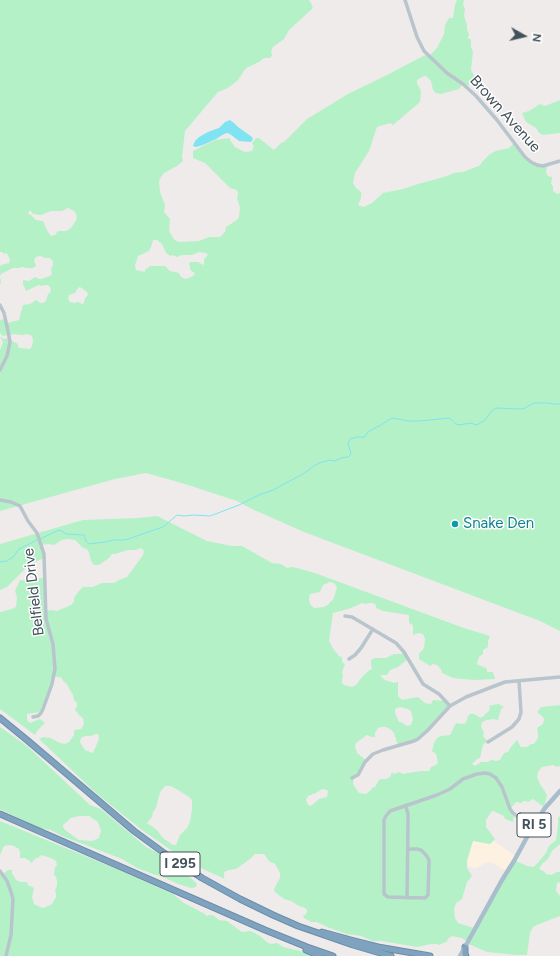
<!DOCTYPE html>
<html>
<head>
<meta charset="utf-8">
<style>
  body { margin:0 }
  #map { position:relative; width:560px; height:956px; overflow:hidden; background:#efebeb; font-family:Figtree,sans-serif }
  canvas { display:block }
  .north { position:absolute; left:504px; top:16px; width:40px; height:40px; -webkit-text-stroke:3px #fff; paint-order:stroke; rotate:98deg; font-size:11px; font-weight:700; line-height:16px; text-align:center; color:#43515a }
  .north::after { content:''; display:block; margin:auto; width:14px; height:18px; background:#43515a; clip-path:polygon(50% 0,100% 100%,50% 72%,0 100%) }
</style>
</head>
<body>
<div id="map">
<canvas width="560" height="956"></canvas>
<div class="north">N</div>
</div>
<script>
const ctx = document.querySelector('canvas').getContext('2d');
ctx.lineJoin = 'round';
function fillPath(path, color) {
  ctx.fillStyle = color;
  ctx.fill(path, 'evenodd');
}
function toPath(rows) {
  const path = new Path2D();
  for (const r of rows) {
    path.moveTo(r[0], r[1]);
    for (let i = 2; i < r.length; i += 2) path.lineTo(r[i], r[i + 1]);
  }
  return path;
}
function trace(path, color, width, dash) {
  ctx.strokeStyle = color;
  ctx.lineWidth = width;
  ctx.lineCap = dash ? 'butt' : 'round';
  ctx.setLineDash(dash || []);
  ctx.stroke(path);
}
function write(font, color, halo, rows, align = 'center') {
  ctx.font = font + ' Figtree,sans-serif';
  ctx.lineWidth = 3;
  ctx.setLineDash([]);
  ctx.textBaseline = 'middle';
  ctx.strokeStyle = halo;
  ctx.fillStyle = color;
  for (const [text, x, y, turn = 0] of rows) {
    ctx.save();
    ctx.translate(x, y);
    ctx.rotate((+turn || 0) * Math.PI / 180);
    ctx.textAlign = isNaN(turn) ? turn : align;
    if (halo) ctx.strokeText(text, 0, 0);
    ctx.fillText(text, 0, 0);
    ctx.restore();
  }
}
fillPath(toPath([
  [473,841,490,844,494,841,515,856,506,871,491,862,485,863,477,868,474,868,470,867,467,864]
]), '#fdf2e1');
fillPath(toPath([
  [0,0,308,0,310,1,313,8,289,30,284,39,273,47,271,52,272,55,271,57,269,58,264,58,259,62,246,68,238,80,232,85,226,89,218,92,185,131,182,157,183,161,177,166,164,173,161,177,159,181,160,192,165,205,164,212,170,219,169,231,173,238,176,241,180,242,199,241,209,237,220,237,225,232,226,227,237,220,239,217,240,208,237,198,238,194,237,190,230,188,205,163,193,158,193,151,215,140,230,138,230,140,235,147,245,152,252,151,254,146,252,144,253,142,256,138,259,138,274,150,281,143,284,142,307,119,348,94,387,75,427,54,429,56,437,48,444,34,445,25,449,18,453,18,455,5,457,0,464,0,463,4,465,9,464,16,467,25,467,30,469,34,468,38,469,39,471,39,471,47,473,52,471,69,472,72,476,78,473,79,467,87,463,84,459,89,441,94,436,93,433,90,431,81,426,76,424,76,417,80,417,83,421,91,420,102,393,125,390,123,377,127,369,151,355,173,353,183,356,188,361,192,361,198,358,205,364,207,372,203,383,193,403,189,418,184,444,177,454,173,463,172,476,167,479,166,483,161,490,154,496,151,509,148,514,143,530,161,547,166,546,173,548,176,552,177,552,179,551,183,553,187,553,191,557,194,560,193,560,631,540,621,304,532,252,509,237,501,185,484,146,473,115,479,0,511,0,350,3,342,0,337,4,339,8,338,9,335,3,336,0,333,0,320,5,319,7,323,19,320,23,305,30,304,36,300,40,303,43,303,46,301,48,294,50,293,51,290,50,287,48,285,45,285,42,286,39,285,26,291,24,286,23,285,23,280,29,281,35,277,39,279,41,279,50,276,52,274,51,268,53,266,53,262,52,260,50,258,44,258,43,257,40,256,36,257,34,260,36,266,33,268,26,268,23,267,18,268,13,268,1,274,0,276,1,283,0,285,0,266,1,265,9,263,10,260,8,255,6,253,4,254,2,252,0,252],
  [68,208,74,211,76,214,77,218,75,222,71,228,66,231,58,231,55,235,51,236,48,232,43,221,36,220,31,215,28,214,30,210,33,214,41,215,51,211,62,211],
  [153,240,157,240,162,244,166,253,170,256,172,255,177,257,182,255,192,255,199,252,206,253,208,255,204,259,204,264,203,265,198,262,190,262,189,264,190,267,190,270,195,273,193,276,186,279,181,277,179,273,170,271,165,266,150,266,145,270,145,272,136,270,135,265,138,256,149,251,151,247],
  [80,287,87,292,88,295,85,298,84,303,82,304,78,302,74,303,70,302,68,299,69,295,75,293,78,288],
  [13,334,23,335,26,334,30,335,32,336,33,341,32,346,30,349,20,348,18,347,18,344,12,341,9,336],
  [560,100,560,133,543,135,539,133,536,128,526,122,522,113,529,111,540,104,545,106],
  [157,516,207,541,232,546,242,546,272,563,281,564,287,568,293,567,315,573,461,627,490,636,488,641,488,647,483,650,483,654,479,657,477,663,478,665,484,667,487,669,487,672,493,672,495,679,474,680,453,678,442,673,441,669,437,665,433,664,430,666,419,659,419,654,424,648,425,639,423,634,418,633,413,635,413,625,409,623,409,615,383,611,376,608,376,605,373,603,369,603,366,604,363,603,359,604,358,605,348,609,333,613,329,641,334,650,339,656,342,657,342,662,345,664,342,672,343,677,342,679,342,683,344,685,352,687,356,685,362,677,368,671,372,669,371,664,371,660,375,658,386,658,394,654,401,654,403,653,408,659,398,667,390,670,387,675,381,675,381,677,385,680,394,683,397,682,398,682,398,696,402,700,418,697,425,703,429,704,431,704,433,700,446,701,449,705,421,735,413,741,398,746,394,733,390,729,386,727,382,727,378,728,375,733,375,737,372,737,367,735,356,743,355,746,357,753,366,760,358,776,354,777,353,784,359,793,366,794,371,790,372,788,375,787,379,780,381,779,386,779,390,777,392,772,394,774,399,772,403,774,408,773,421,771,429,771,431,767,436,765,438,763,436,754,434,752,432,752,434,743,437,738,441,736,450,735,456,723,462,724,466,723,468,716,470,714,474,714,481,718,489,711,490,708,489,706,492,705,499,704,500,705,504,707,501,709,498,720,493,719,487,720,482,722,481,726,484,733,483,736,487,741,483,745,480,758,477,759,472,764,475,766,481,762,488,762,491,760,496,761,500,760,504,753,508,752,511,747,517,740,518,741,520,746,521,747,527,747,531,744,534,744,538,738,538,732,537,730,538,727,540,726,543,724,544,719,542,716,537,712,541,707,560,705,560,766,557,767,553,765,542,767,538,772,537,777,540,784,544,790,547,795,544,807,533,799,528,802,526,801,523,801,522,803,516,802,511,808,514,816,513,822,505,819,504,816,493,811,491,812,487,819,486,819,486,827,495,839,490,844,473,841,467,860,467,868,472,876,467,882,462,899,456,903,454,909,455,918,458,923,474,928,514,860,527,866,534,867,546,853,549,846,556,840,558,826,558,818,560,816,560,844,552,851,548,859,542,864,539,869,543,871,544,871,546,874,551,875,557,872,560,872,560,882,557,883,556,891,560,896,560,916,539,924,533,927,530,933,527,955,516,955,487,952,466,943,466,941,462,938,452,936,449,938,446,942,439,945,437,944,431,944,417,947,381,941,373,941,361,936,347,934,327,927,317,922,311,922,304,918,303,916,307,913,307,910,305,908,299,906,291,901,284,899,275,892,274,890,275,887,280,878,280,873,275,864,269,861,265,855,264,854,255,854,250,859,236,869,229,870,224,872,224,877,225,879,203,869,197,865,191,864,142,830,97,794,39,739,43,737,50,738,60,743,65,744,69,742,74,735,74,730,81,729,84,724,83,718,80,716,75,710,77,706,77,703,74,700,73,695,66,683,63,681,62,678,54,676,40,712,27,714,27,720,30,723,40,719,45,723,37,731,35,735,0,709,0,612,12,609,16,607,17,597,15,591,20,580,29,581,45,577,46,611,51,610,57,611,71,605,74,602,74,598,78,592,83,587,93,587,102,583,114,583,119,580,127,577,143,555,144,551,141,548,136,550,128,550,115,554,112,554,109,558,99,565,94,565,91,561,89,553,87,549,83,548,75,540,67,539,62,540,54,545,48,544,42,545,44,558,35,562,25,569,7,587,0,590,0,544,83,520,138,518],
  [330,582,334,583,337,587,335,594,333,600,330,602,329,604,324,607,314,608,310,604,309,599,310,594,320,592,323,585],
  [400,707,408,709,411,711,413,719,411,725,408,726,405,725,403,723,399,722,395,713,395,709],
  [96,734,98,734,99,739,93,753,85,750,80,742,81,738,85,736,91,736],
  [165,786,170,786,178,790,189,797,192,800,192,809,190,822,187,828,180,835,176,845,173,845,163,838,157,830,147,823,152,817,153,812,156,808,160,792],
  [322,789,327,790,328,792,327,797,319,799,311,806,308,805,306,800,308,796,316,793],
  [0,727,27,746,90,805,101,809,146,847,158,853,161,857,170,863,185,875,191,878,197,884,196,887,191,888,178,884,163,877,153,874,137,868,122,859,109,854,62,836,51,830,39,828,0,809],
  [79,816,89,816,98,822,101,831,99,838,92,841,79,840,65,830,63,827,63,825,71,818],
  [0,821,107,865,173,894,184,903,205,914,206,916,210,915,213,915,219,920,227,921,242,932,250,931,253,932,260,936,268,943,271,944,277,943,283,947,300,951,315,956,0,956,0,871,3,874,8,870,12,870,12,873,16,880,20,882,27,882,28,885,34,888,32,897,34,904,38,906,43,908,48,906,52,904,56,897,56,894,55,890,57,886,57,881,56,877,54,875,55,867,57,865,56,861,51,858,41,855,38,858,36,858,31,863,30,861,25,858,20,858,20,853,19,849,14,846,9,845,4,846,0,855]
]), '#b5f1c7');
fillPath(toPath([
  [230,120,234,123,238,127,252,137,253,139,251,142,239,141,230,134,227,133,224,134,216,139,203,145,196,147,193,146,195,141,199,137,208,132,219,128,225,122]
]), '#7fe3f1');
trace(toPath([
  [40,539,59,530,62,531,66,534,84,535,86,541,89,544,105,542,114,540,125,540,163,527,177,515,184,516,194,515,210,516,239,505,259,495,273,490,303,474,314,466,319,463,330,460,335,461,341,458,348,457,351,454,348,443,350,439,357,437,365,437,367,433,373,429,381,425,388,420,393,418,408,421,420,421,449,418,452,420,456,424,459,425,470,423,477,425,485,420,492,411,496,408,521,409,525,408,534,403,548,403,554,404,560,404],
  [0,562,7,561,13,557,19,549,37,540]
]), '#7fe3f1', 1);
const highway = toPath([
  [0,718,27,740,134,831,164,853,202,878,240,899,273,915,298,926,353,945,391,956],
  [0,814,265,930,307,947,333,956],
  [322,932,351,940,378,947,430,956],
  [465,947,465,953,466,956],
  [306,950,320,956]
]);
trace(highway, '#6a8eaa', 7);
trace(toPath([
  [405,0,417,37,424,51,447,73,463,84,476,96,497,120,525,157,531,162,537,165,543,166,560,161],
  [0,305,4,313,8,331,10,342,7,356,0,370],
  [0,500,11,502,20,506,28,521,37,533,44,554,46,619,53,644,55,669,52,684,43,709,41,713,38,716,33,717],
  [345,616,352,617,396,643,404,652,423,684,439,694,450,706],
  [349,659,355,655,361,648,373,629],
  [488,742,512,727,519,719,521,712,519,681],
  [352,778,358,775,365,762,373,754,383,750,414,741,418,739,428,730,450,706,466,697,505,682,560,677],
  [406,807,408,814,408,825,407,898],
  [408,849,417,849,421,850,426,855,429,860,429,862,428,895,425,898,388,897,384,894,384,820,386,816,390,811,437,795,450,789,463,779,477,774,485,773,490,774,496,778,502,787,510,809,513,813,532,828],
  [0,871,7,881,11,892,13,899,11,935,6,956]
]), '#b8c5cc', 3.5);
trace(toPath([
  [460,956,502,880,514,861,532,828,545,808,560,791]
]), '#a8becd', 4.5);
trace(highway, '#7fa3bf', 5);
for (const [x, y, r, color] of [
  [455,524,4,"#0f9aa8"]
]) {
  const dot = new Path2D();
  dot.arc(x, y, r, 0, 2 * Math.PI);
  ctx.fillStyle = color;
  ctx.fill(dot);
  trace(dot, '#fff', 1.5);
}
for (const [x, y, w] of [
  [534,825,34],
  [180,864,40]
]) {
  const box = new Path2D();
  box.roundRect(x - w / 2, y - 12, w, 24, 3);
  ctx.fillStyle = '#fff';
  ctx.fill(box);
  trace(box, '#43515a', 1);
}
write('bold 14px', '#43515a', null, [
  ["RI 5",534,825],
  ["I 295",180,864]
]);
write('15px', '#43515a', '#fff', [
  ["Brown Avenue",505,114,48],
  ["Belfield Drive",34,592,-97]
]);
write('15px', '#0d838f', '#fff', [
  ["Snake Den",463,524]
], 'left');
</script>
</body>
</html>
